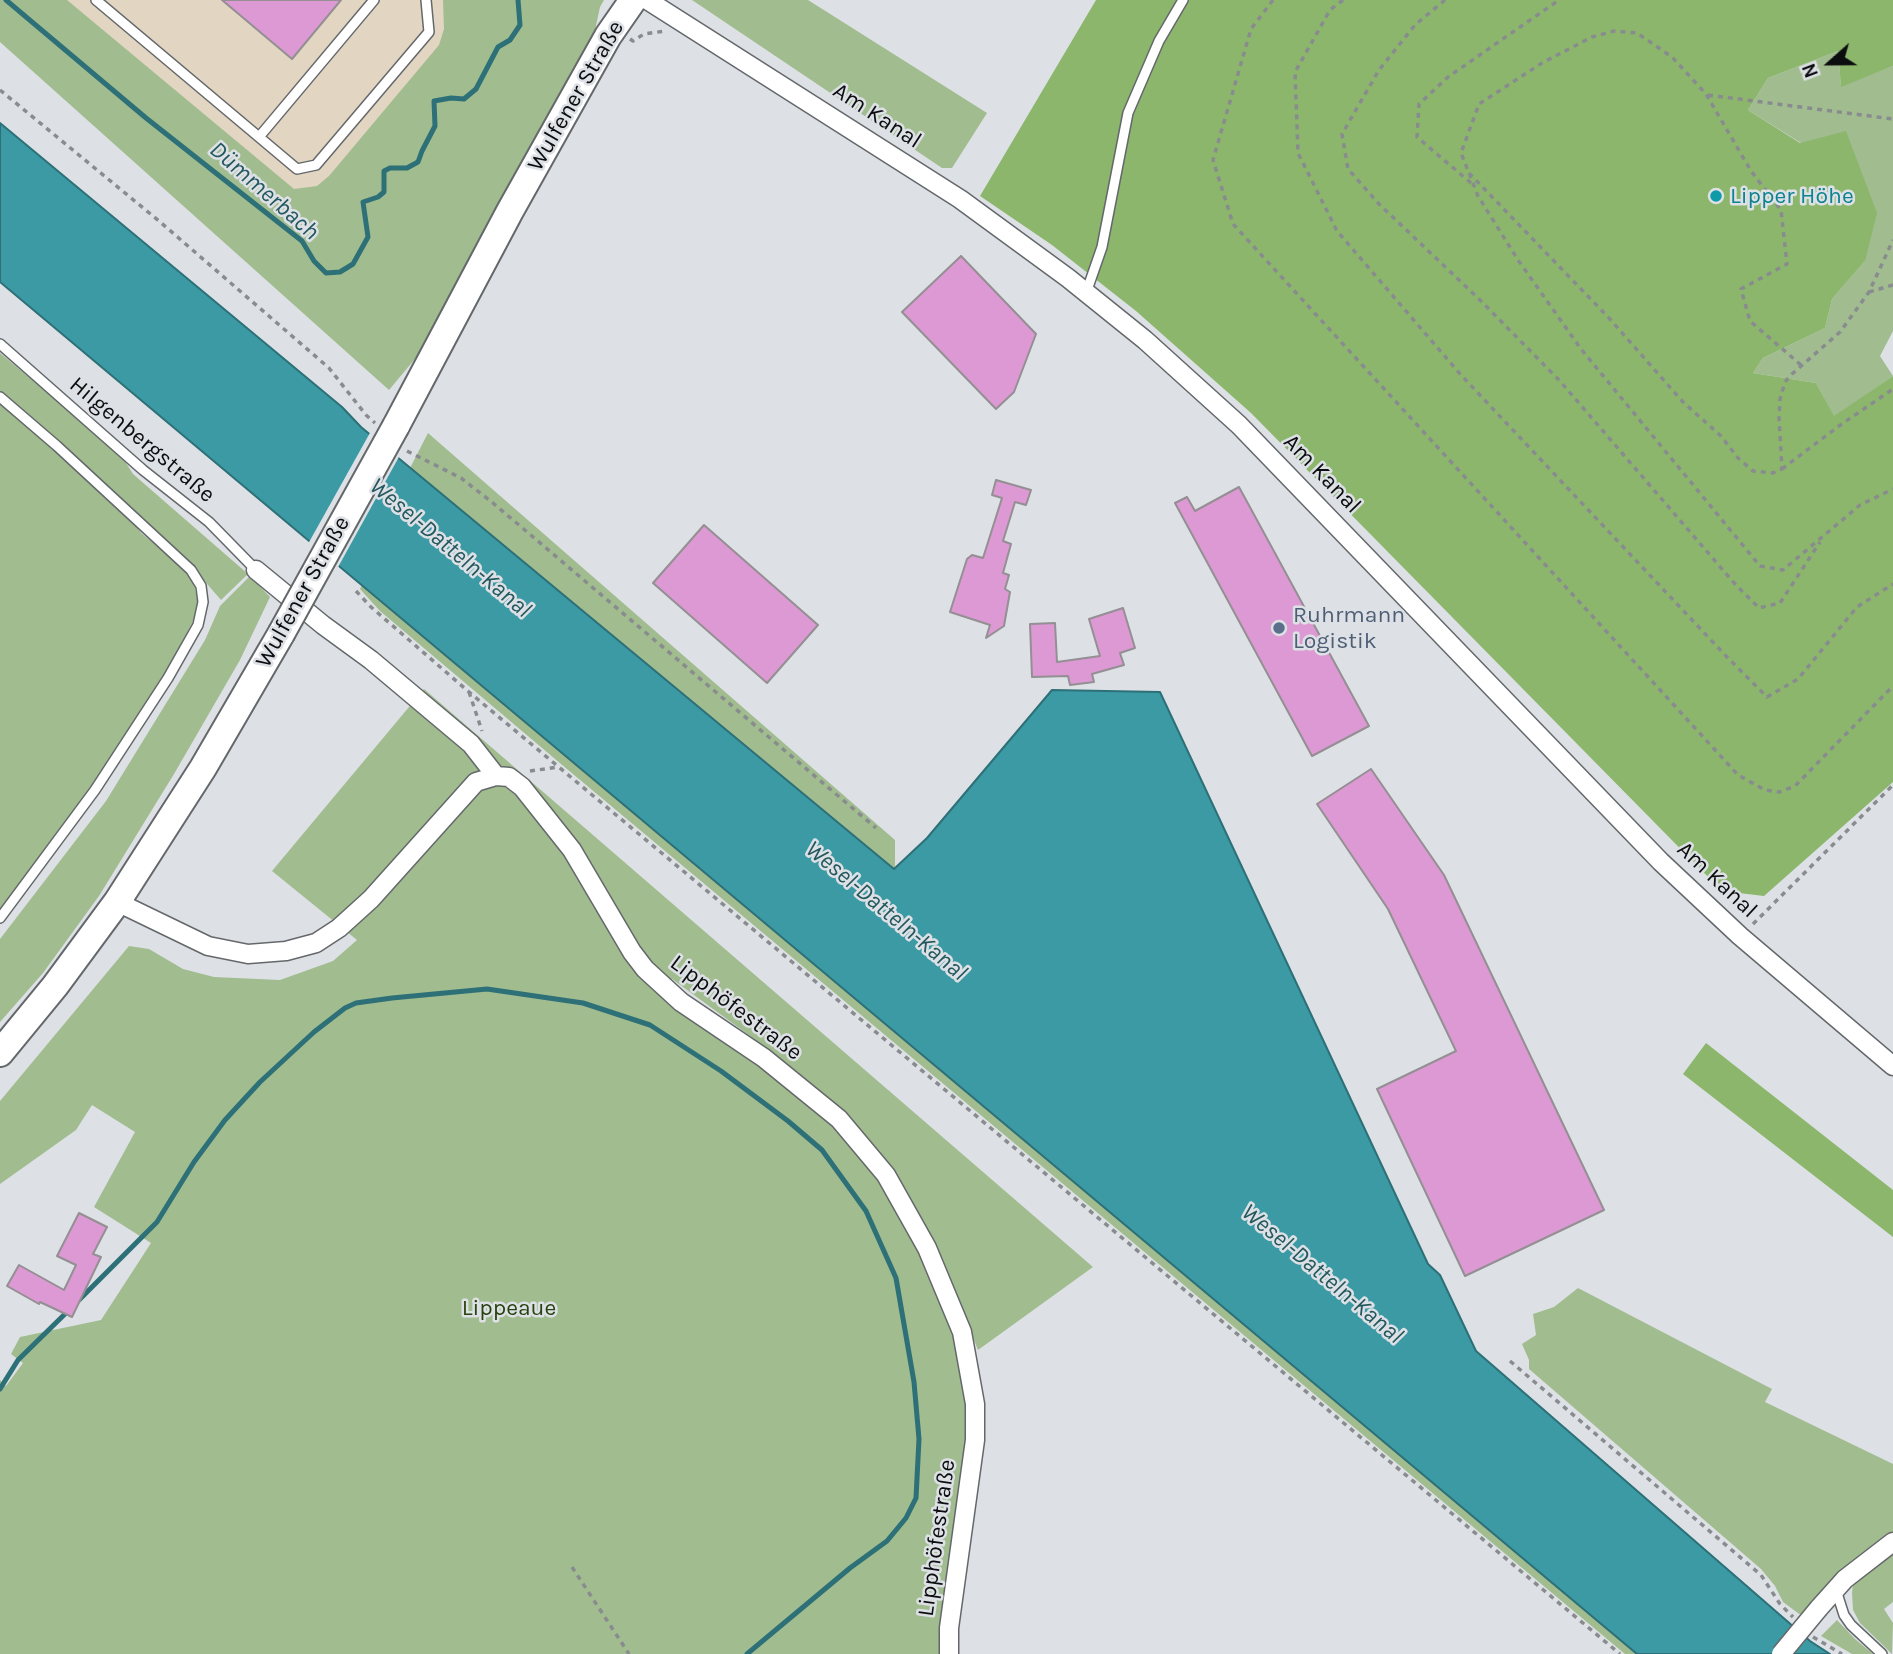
<!DOCTYPE html>
<html>
<head>
<meta charset="utf-8">
<style>
  body { margin:0 }
  #map { position:relative; width:1893px; height:1654px; overflow:hidden; background:#dde1e6; font-family:Karla,sans-serif }
  canvas { display:block }
  .north { position:absolute; left:1795px; top:28px; width:70px; height:70px; -webkit-text-stroke:5px #dde1e6; paint-order:stroke; rotate:249deg; font-size:19px; font-weight:700; line-height:28px; text-align:center; color:#0c0d0e }
  .north::after { content:''; display:block; margin:auto; width:24px; height:32px; background:#0c0d0e; clip-path:polygon(50% 0,100% 100%,50% 72%,0 100%) }
</style>
</head>
<body>
<div id="map">
<canvas width="1893" height="1654"></canvas>
<div class="north">N</div>
</div>
<script>
const ctx = document.querySelector('canvas').getContext('2d');
ctx.lineJoin = 'round';
function fillPath(path, color) {
  ctx.fillStyle = color;
  ctx.fill(path, 'evenodd');
}
function toPath(rows) {
  const path = new Path2D();
  for (const r of rows) {
    path.moveTo(r[0], r[1]);
    for (let i = 2; i < r.length; i += 2) path.lineTo(r[i], r[i + 1]);
  }
  return path;
}
function trace(path, color, width, dash) {
  ctx.strokeStyle = color;
  ctx.lineWidth = width;
  ctx.lineCap = dash ? 'butt' : 'round';
  ctx.setLineDash(dash || []);
  ctx.stroke(path);
}
function write(font, color, halo, rows, align = 'center') {
  ctx.font = font + ' Karla,sans-serif';
  ctx.lineWidth = 5;
  ctx.setLineDash([]);
  ctx.textBaseline = 'middle';
  ctx.strokeStyle = halo;
  ctx.fillStyle = color;
  for (const [text, x, y, turn = 0] of rows) {
    ctx.save();
    ctx.translate(x, y);
    ctx.rotate((+turn || 0) * Math.PI / 180);
    ctx.textAlign = isNaN(turn) ? turn : align;
    if (halo) ctx.strokeText(text, 0, 0);
    ctx.fillText(text, 0, 0);
    ctx.restore();
  }
}
fillPath(toPath([
  [0,0,510,0,338,318]
]), '#e2d5c2');
fillPath(toPath([
  [0,0,67,0,294,189,317,186,329,176,439,45,444,29,443,0,604,0,600,7,594,35,419,354,389,390,0,42],
  [692,0,808,0,987,113,952,168,942,168],
  [1838,51,1841,86,1893,66,1893,331,1880,356,1893,376,1834,417,1816,383,1753,373,1763,358,1825,328,1832,299,1865,261,1801,143,1748,110,1768,78],
  [0,353,121,455,133,474,248,574,221,600,182,555,68,449,0,391],
  [0,403,49,444,133,522,141,533,180,565,194,583,198,603,194,619,165,675,76,811,0,910],
  [428,433,895,840,895,870,410,468],
  [250,576,270,597,240,660,174,774,99,896,43,973,0,1022,0,939,106,801,205,640,220,606],
  [362,585,800,952,1637,1654,1625,1654,561,764,380,611,360,589],
  [424,689,1093,1267,978,1350,944,1265,911,1200,870,1141,842,1111,772,1052,672,979,651,984,845,1125,946,1283,974,1427,950,1654,0,1654,0,1380,6,1386,23,1363,11,1354,20,1337,101,1320,151,1243,94,1207,135,1132,92,1105,76,1130,0,1184,0,1101,129,946,149,949,183,969,214,977,280,980,333,961,357,940,272,871],
  [1578,1288,1772,1389,1765,1402,1893,1464,1893,1533,1855,1560,1802,1616,1783,1602,1775,1586,1761,1569,1529,1369,1529,1360,1522,1344,1536,1335,1533,1314,1554,1307],
  [1893,1551,1893,1602,1884,1609,1893,1623,1892,1654,1860,1623,1853,1610,1852,1593,1853,1583],
  [1837,1620,1855,1639,1873,1654,1852,1654,1821,1636]
]), '#a1bc8f');
fillPath(toPath([
  [1096,0,1893,0,1893,66,1841,87,1838,51,1768,78,1748,110,1800,143,1846,131,1877,213,1865,261,1832,299,1825,328,1763,358,1753,373,1816,383,1834,416,1893,376,1893,782,1764,896,1722,891,1251,413,1136,311,1052,245,980,196],
  [1706,1043,1893,1190,1893,1237,1683,1074]
]), '#8cb66c');
const water = toPath([
  [0,123,342,407,361,427,894,869,927,838,1052,690,1160,692,1428,1264,1440,1275,1476,1351,1810,1641,1830,1654,1637,1654,0,282,0,123]
]);
fillPath(water, '#3b9aa4');
trace(water, '#2d7077', 2);
fillPath(toPath([
  [371,431,400,455,337,569,308,544]
]), '#dde1e6');
trace(toPath([
  [6,0,146,118,302,241,314,261,326,273,340,272,353,264,368,237,363,202,378,197,384,192,384,171,390,168,407,168,418,162,422,151,435,126,434,101,451,98,464,99,476,89,498,47,510,40,520,25,518,0],
  [78,1301,157,1222,194,1162,225,1120,260,1082,314,1032,345,1008,356,1003,392,998,487,989,583,1003,650,1025,721,1071,788,1121,822,1150,866,1211,896,1278,914,1382,919,1439,916,1498,906,1518,887,1541,850,1568,747,1654],
  [0,1389,18,1360,69,1310]
]), '#2d7077', 5);
const building = toPath([
  [222,0,341,0,292,59,222,0],
  [961,256,1036,334,1014,392,996,409,902,312,961,256],
  [996,480,1031,490,1026,505,1015,502,1003,541,1011,544,1003,573,1009,575,1005,589,1010,592,1004,626,986,638,990,625,950,612,967,559,972,555,983,558,1002,498,992,495,996,480],
  [1239,487,1369,726,1312,756,1175,503,1187,497,1195,511,1239,487],
  [704,525,818,625,767,683,653,583,704,525],
  [1123,608,1135,648,1120,653,1124,665,1092,674,1094,682,1070,685,1068,676,1032,677,1030,624,1055,623,1057,662,1100,656,1089,619,1123,608],
  [1371,769,1444,875,1604,1210,1465,1276,1377,1089,1456,1051,1388,909,1317,804,1371,769],
  [79,1213,107,1227,93,1254,101,1257,72,1317,40,1302,39,1304,7,1286,19,1265,64,1290,76,1265,57,1256,79,1213]
]);
fillPath(building, '#dd99d3');
trace(building, '#938f92', 2);
const service = toPath([
  [96,0,297,169,316,165,429,32,426,0],
  [259,137,374,0],
  [1086,293,1102,247,1128,113,1159,41,1183,0],
  [0,344,143,470,209,522,256,570],
  [0,397,57,446,191,570,201,586,203,602,198,625,168,678,95,790,0,918],
  [1836,1590,1844,1615,1851,1625,1882,1654]
]);
const minor = toPath([
  [647,0,960,199,1068,278,1145,340,1239,425,1661,862,1740,936,1893,1066],
  [256,570,323,625,371,660,471,744,496,776],
  [117,902,208,946,248,954,286,951,316,943,339,928,371,899,476,782,496,776,509,777,522,787,572,850,632,952,645,969,681,1002,764,1058,839,1119,886,1175,927,1248,962,1332,975,1404,975,1440,949,1628,949,1654],
  [1819,1608,1845,1579,1893,1542]
]);
const secondary = toPath([
  [396,426,510,211,608,36,633,0],
  [0,1053,55,986,117,902,203,768,281,634]
]);
trace(service, '#64686b', 12);
trace(minor, '#64686b', 21);
trace(secondary, '#64686b', 30);
trace(toPath([
  [1273,0,1251,29,1213,160,1233,224,1738,775,1765,790,1779,792,1795,786,1893,686],
  [1343,0,1330,10,1295,72,1298,153,1337,231,1461,375,1727,657,1767,697,1798,679,1857,607,1893,584],
  [1445,0,1415,25,1379,70,1342,134,1348,169,1379,204,1480,300,1559,380,1735,584,1759,608,1780,603,1820,542],
  [630,39,633,41,644,34,665,31],
  [0,90,159,221,329,368,366,415,375,423],
  [1708,95,1893,119],
  [1469,173,1609,318,1683,402,1721,436,1738,458,1753,471,1773,473,1782,469,1779,418,1780,399,1785,382,1792,374,1840,332,1869,292,1893,240],
  [1471,183,1417,137,1419,104,1448,77,1559,0],
  [1869,292,1893,285],
  [1801,365,1750,321,1741,289,1787,264,1781,210,1751,171,1706,94,1672,57,1637,33,1614,31,1592,37,1542,63,1479,104,1461,153,1478,196,1518,260,1581,349,1760,566,1783,570,1860,505,1893,489],
  [407,451,461,478,493,503,876,828],
  [1782,469,1839,426,1893,389],
  [356,591,371,607,469,692,1620,1654],
  [469,692,482,731],
  [530,771,559,767],
  [1753,924,1893,785],
  [1510,1361,1761,1575,1780,1604,1793,1617],
  [572,1567,629,1654],
  [1813,1637,1842,1654]
]), '#898c8f', 3.5, [5, 5]);
trace(service, '#fff', 9);
trace(minor, '#fff', 18);
trace(secondary, '#fff', 26);
const minorBridge = toPath([
  [1781,1654,1819,1608]
]);
const secondaryBridge = toPath([
  [281,634,396,426]
]);
trace(minorBridge, '#64686b', 21, []);
trace(secondaryBridge, '#64686b', 30, []);
trace(minorBridge, '#fff', 18);
trace(secondaryBridge, '#fff', 26);
for (const [x, y, r, color] of [
  [1716,196,7,"#0f9aa8"],
  [1279,628,7,"#5c6f8a"]
]) {
  const dot = new Path2D();
  dot.arc(x, y, r, 0, 2 * Math.PI);
  ctx.fillStyle = color;
  ctx.fill(dot);
  trace(dot, '#dde1e6', 2.5);
}
write('23px', '#0c0d0e', '#dde1e6', [
  ["Wulfener Straße",576,96,-60],
  ["Am Kanal",877,116,33],
  ["Hilgenbergstraße",142,440,40],
  ["Am Kanal",1322,474,46],
  ["Wulfener Straße",303,592,-61],
  ["Am Kanal",1717,880,43],
  ["Lipphöfestraße",736,1008,37],
  ["Lipphöfestraße",937,1538,-82]
]);
write('23px', '#0d838f', '#dde1e6', [
  ["Lipper Höhe",1730,196]
], 'left');
write('23px', '#4e5e75', '#dde1e6', [
  ["Ruhrmann",1293,615],
  ["Logistik",1293,641]
], 'left');
write('23px', '#28430e', '#dde1e6', [
  ["Lippeaue",509,1308]
]);
write('italic 24px', '#23585e', '#dde1e6', [
  ["Dümmerbach",264,191,41],
  ["Wesel-Datteln-Kanal",450,548,40],
  ["Wesel-Datteln-Kanal",886,911,40],
  ["Wesel-Datteln-Kanal",1322,1274,40]
]);
</script>
</body>
</html>
